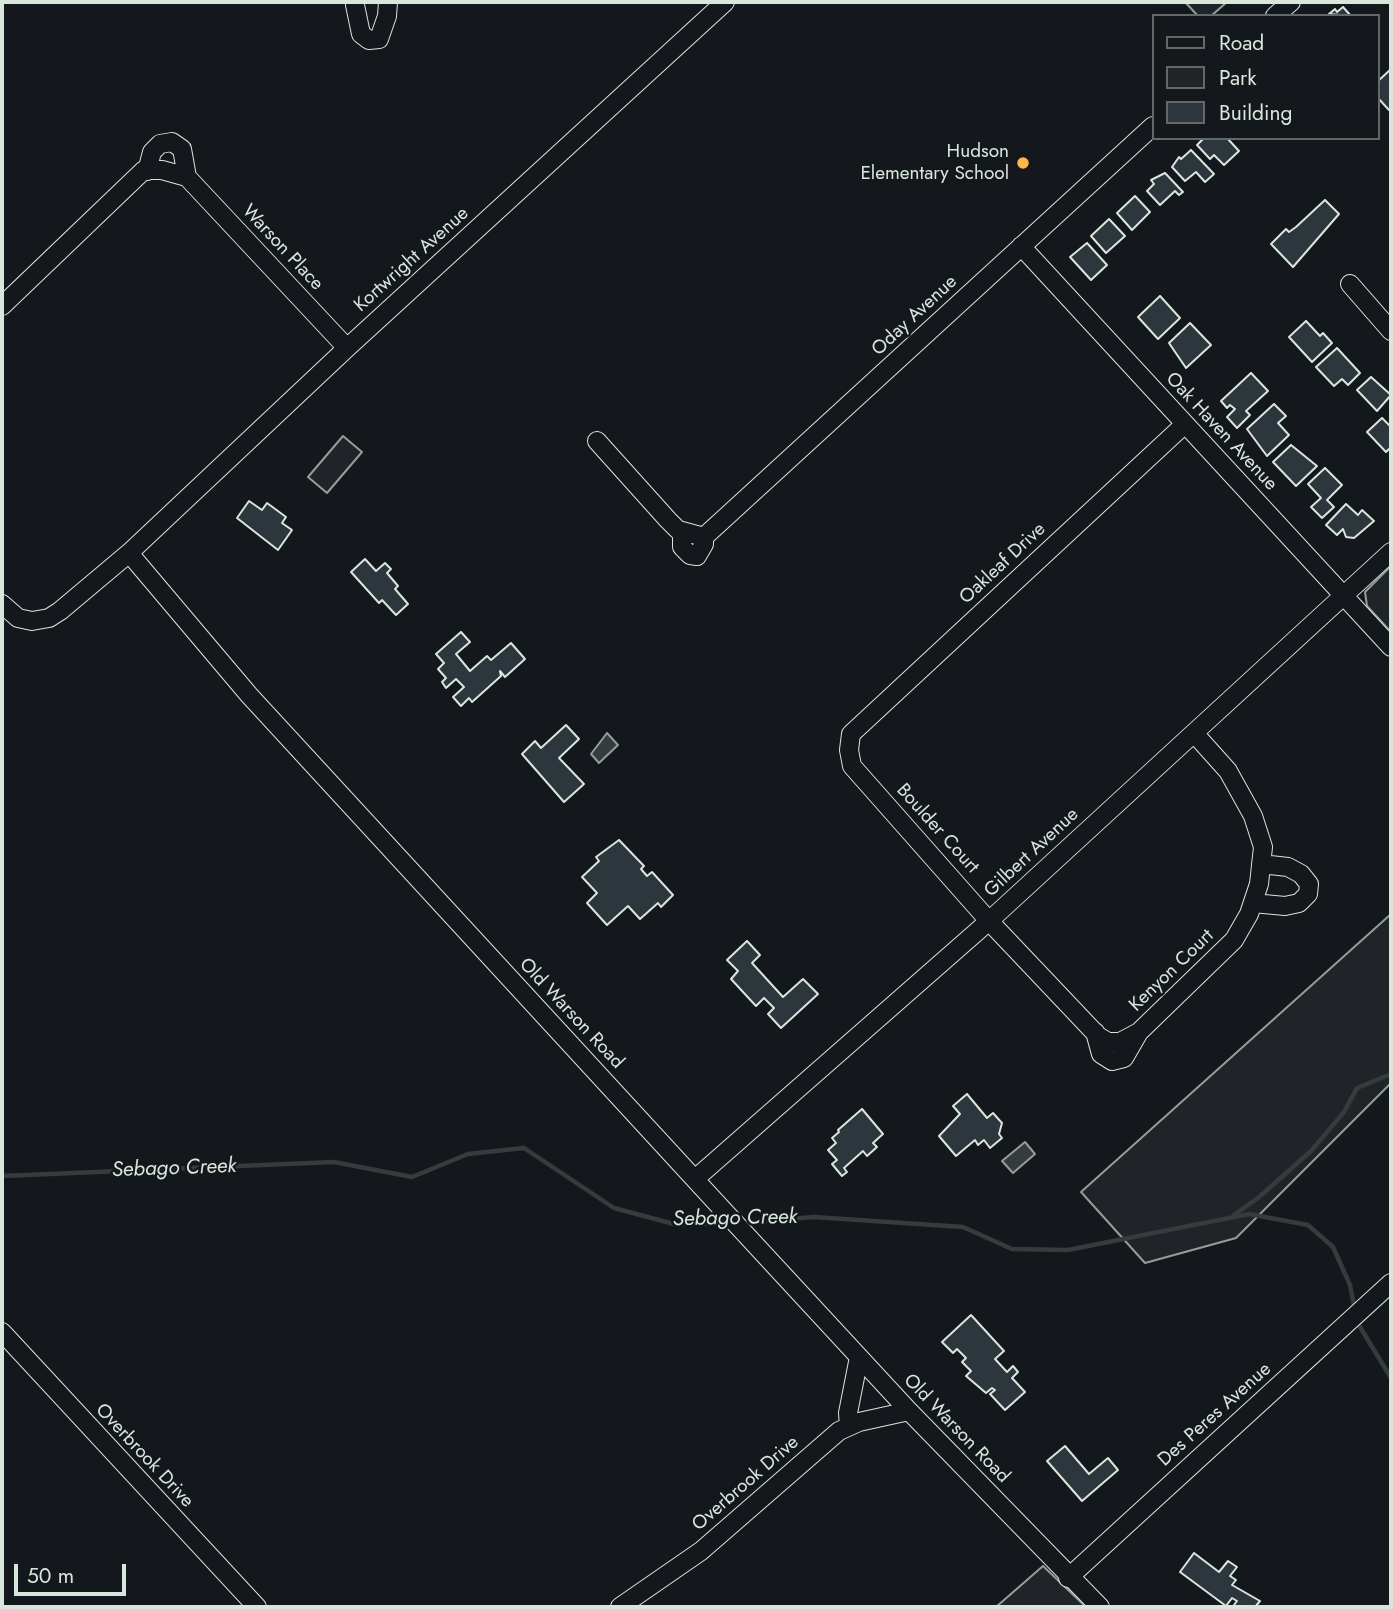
<!DOCTYPE html>
<html>
<head>
<meta charset="utf-8">
<style>
  body { margin:0 }
  #map { position:relative; width:1393px; height:1609px; overflow:hidden; background:#14181c; font-family:Jost,sans-serif }
  canvas { display:block }
  .frame { position:absolute; inset:0; border:4px solid #d8e6dc; pointer-events:none }
  .legend { position:absolute; left:1152px; top:14px; width:228px; height:126px; box-sizing:border-box; background:#14181c; border:2px solid #626a69; margin:0; padding:9px 12px; list-style:none; font-size:21px; color:#d8e6dc }
  .legend li { display:flex; align-items:center; gap:14px; height:35px }
  .legend b { width:35px; border:2px solid #626a69 }
  .scale { position:absolute; left:14px; top:1564px; width:112px; height:32px; box-sizing:border-box; border:4px solid #d8e6dc; border-top:0; padding-left:9px; font-size:21px; line-height:24px; white-space:nowrap; color:#d8e6dc; -webkit-text-stroke:5px #14181c; paint-order:stroke }
</style>
</head>
<body>
<div id="map">
<canvas width="1393" height="1609"></canvas>
<div class="frame"></div>
<ul class="legend">
<li><b style="height:9px;background:#14181c"></b>Road</li>
<li><b style="height:19px;background:#202428"></b>Park</li>
<li><b style="height:19px;background:#2c363c"></b>Building</li>
</ul>
<div class="scale">50 m</div>
</div>
<script>
const ctx = document.querySelector('canvas').getContext('2d');
ctx.lineJoin = 'round';
function fillPath(path, color) {
  ctx.fillStyle = color;
  ctx.fill(path, 'evenodd');
}
function toPath(rows) {
  const path = new Path2D();
  for (const r of rows) {
    path.moveTo(r[0], r[1]);
    for (let i = 2; i < r.length; i += 2) path.lineTo(r[i], r[i + 1]);
  }
  return path;
}
function trace(path, color, width, dash) {
  ctx.strokeStyle = color;
  ctx.lineWidth = width;
  ctx.lineCap = dash ? 'butt' : 'round';
  ctx.setLineDash(dash || []);
  ctx.stroke(path);
}
function write(font, color, halo, rows, align = 'center') {
  ctx.font = font + ' Jost,sans-serif';
  ctx.lineWidth = 5;
  ctx.setLineDash([]);
  ctx.textBaseline = 'middle';
  ctx.strokeStyle = halo;
  ctx.fillStyle = color;
  for (const [text, x, y, turn = 0] of rows) {
    ctx.save();
    ctx.translate(x, y);
    ctx.rotate((+turn || 0) * Math.PI / 180);
    ctx.textAlign = isNaN(turn) ? turn : align;
    if (halo) ctx.strokeText(text, 0, 0);
    ctx.fillText(text, 0, 0);
    ctx.restore();
  }
}
const green = toPath([
  [1185,2,1227,2,1211,16,1198,16,1185,2],
  [343,436,362,452,327,493,308,477,343,436],
  [1391,566,1391,632,1367,606,1365,592,1391,566],
  [1391,914,1391,1083,1236,1238,1145,1263,1081,1192,1391,914],
  [1043,1566,1086,1607,996,1607,1043,1566]
]);
fillPath(green, '#202428');
trace(green, '#939e99', 2);
const water = toPath([
  [607,733,618,745,599,763,591,754,607,733],
  [1025,1142,1035,1154,1013,1173,1002,1161,1025,1142]
]);
fillPath(water, '#363b3e');
trace(water, '#939e99', 2);
trace(toPath([
  [2,1176,334,1162,412,1177,468,1154,524,1148,614,1208,674,1224,729,1224],
  [1234,1215,1258,1198,1311,1151,1344,1112,1357,1088,1391,1074],
  [741,1223,814,1217,963,1227,1012,1249,1068,1250,1249,1214,1308,1225,1333,1247,1350,1285,1355,1310],
  [1357,1322,1391,1378]
]), '#363b3e', 4.5);
const building = toPath([
  [1343,7,1351,16,1329,14,1335,9,1337,12,1343,7],
  [1391,69,1391,108,1389,110,1377,97,1377,82,1391,69],
  [1204,138,1227,138,1239,151,1224,165,1214,155,1210,159,1197,145,1204,138],
  [1191,150,1214,174,1205,182,1196,172,1185,181,1172,167,1179,157,1181,159,1191,150],
  [1165,173,1183,192,1179,195,1175,191,1160,205,1147,191,1154,184,1151,180,1165,173],
  [1135,196,1150,212,1132,230,1117,213,1135,196],
  [1325,200,1339,214,1293,267,1271,244,1286,229,1289,232,1296,227,1325,200],
  [1109,219,1125,236,1106,253,1091,236,1109,219],
  [1087,243,1107,265,1091,280,1070,257,1087,243],
  [1160,296,1180,318,1158,339,1138,317,1160,296],
  [1306,321,1320,336,1323,333,1332,343,1312,362,1289,337,1306,321],
  [1190,323,1211,345,1186,368,1169,343,1190,323],
  [1337,348,1360,373,1348,385,1342,379,1334,386,1316,367,1337,348],
  [1251,373,1268,391,1246,411,1250,415,1237,428,1227,417,1235,409,1230,405,1227,408,1221,401,1251,373],
  [1371,377,1391,395,1377,411,1357,390,1371,377],
  [1274,404,1286,416,1278,423,1289,435,1267,456,1247,429,1274,404],
  [1382,418,1391,427,1391,447,1386,452,1367,432,1382,418],
  [1291,445,1317,466,1296,486,1273,462,1291,445],
  [1325,468,1342,485,1327,500,1334,507,1322,518,1311,507,1321,498,1308,484,1325,468],
  [249,501,262,510,267,503,286,517,282,523,292,530,278,550,237,518,249,501],
  [1346,504,1358,515,1362,510,1374,521,1354,538,1346,537,1343,529,1337,535,1326,525,1346,504],
  [365,559,376,571,385,563,391,569,387,573,398,586,395,589,408,604,396,615,382,600,379,603,351,572,365,559],
  [461,632,470,642,456,654,470,671,487,656,491,660,511,643,525,659,505,677,500,671,501,676,472,702,469,698,461,706,453,697,464,687,456,679,446,688,442,682,446,678,438,669,444,663,436,654,461,632],
  [566,725,579,739,559,758,584,784,564,802,522,754,535,741,541,748,566,725],
  [619,840,644,866,641,869,647,876,652,872,673,895,661,907,658,903,640,919,628,906,607,925,587,903,597,893,582,877,599,861,596,857,619,840],
  [747,941,760,955,752,963,783,997,803,979,818,994,781,1028,768,1014,774,1008,764,998,756,1006,731,979,738,971,727,960,747,941],
  [967,1094,987,1118,993,1113,1002,1123,999,1134,1002,1138,990,1148,984,1140,978,1145,975,1140,956,1156,939,1136,960,1114,953,1106,967,1094],
  [862,1109,883,1134,873,1143,877,1147,867,1156,863,1151,844,1168,847,1172,842,1176,832,1164,837,1160,828,1150,836,1143,832,1138,839,1132,838,1130,862,1109],
  [971,1315,1004,1351,995,1359,1007,1372,1013,1366,1018,1372,1012,1378,1025,1392,1005,1410,990,1394,995,1390,992,1388,986,1393,966,1376,971,1371,962,1362,966,1358,957,1349,953,1353,942,1342,971,1315],
  [1065,1446,1089,1474,1108,1458,1118,1470,1082,1501,1047,1461,1065,1446],
  [1194,1553,1219,1572,1228,1561,1237,1567,1230,1576,1236,1580,1232,1585,1260,1601,1255,1607,1237,1607,1234,1605,1237,1601,1232,1598,1226,1606,1180,1572,1194,1553]
]);
fillPath(building, '#2c363c');
trace(building, '#d8e6dc', 2);
const minor = toPath([
  [355,5,361,34,369,40,379,39,387,16,388,2],
  [1275,16,1291,2],
  [147,171,152,152,160,144,172,142,182,149,187,177],
  [1021,246,1391,647],
  [1350,284,1391,331],
  [2,306,144,170,162,170,187,177,347,348],
  [1185,424,851,734,849,750,852,766,989,921,1098,1036,1108,1042,1120,1042,1139,1032,1234,940,1249,914,1259,884,1263,847,1253,816,1228,771,1194,733],
  [597,441,668,520,678,530,704,537],
  [682,531,682,547,690,555,697,556,704,544,704,537],
  [704,537,1153,126],
  [129,553,249,695,724,1211,909,1411,1100,1607],
  [2,604,18,618,32,621,49,618,60,611,129,553,347,348,725,2],
  [1253,903,1285,906,1299,903,1308,894,1309,884,1301,874,1288,867,1261,864],
  [1095,1032,1101,1054,1112,1061,1124,1058,1139,1032],
  [695,1179,989,921,1391,552],
  [2,1332,257,1607],
  [849,1426,848,1413,859,1357],
  [1068,1578,1391,1283],
  [620,1607,701,1551,839,1431,859,1422,909,1411]
]);
trace(minor, '#d8e6dc', 20);
trace(minor, '#14181c', 18);
for (const [x, y, r, color] of [
  [1023,163,7,"#ffb74d"]
]) {
  const dot = new Path2D();
  dot.arc(x, y, r, 0, 2 * Math.PI);
  ctx.fillStyle = color;
  ctx.fill(dot);
  trace(dot, '#14181c', 2.5);
}
write('19px', '#d8e6dc', '#14181c', [
  ["Hudson",1009,152],
  ["Elementary School",1009,174]
], 'right');
write('19px', '#d8e6dc', '#14181c', [
  ["Warson Place",282,248,47],
  ["Kortwright Avenue",412,260,-42],
  ["Oday Avenue",915,316,-43],
  ["Oak Haven Avenue",1221,432,47],
  ["Oakleaf Drive",1003,564,-43],
  ["Boulder Court",937,829,48],
  ["Gilbert Avenue",1032,853,-43],
  ["Kenyon Court",1172,971,-44],
  ["Old Warson Road",571,1014,47],
  ["Des Peres Avenue",1215,1415,-42],
  ["Old Warson Road",956,1429,46],
  ["Overbrook Drive",144,1456,47],
  ["Overbrook Drive",746,1484,-41]
]);
write('italic 21px', '#d8e6dc', '#14181c', [
  ["Sebago Creek",174,1169,-2],
  ["Sebago Creek",735,1219,-1]
]);
</script>
</body>
</html>
